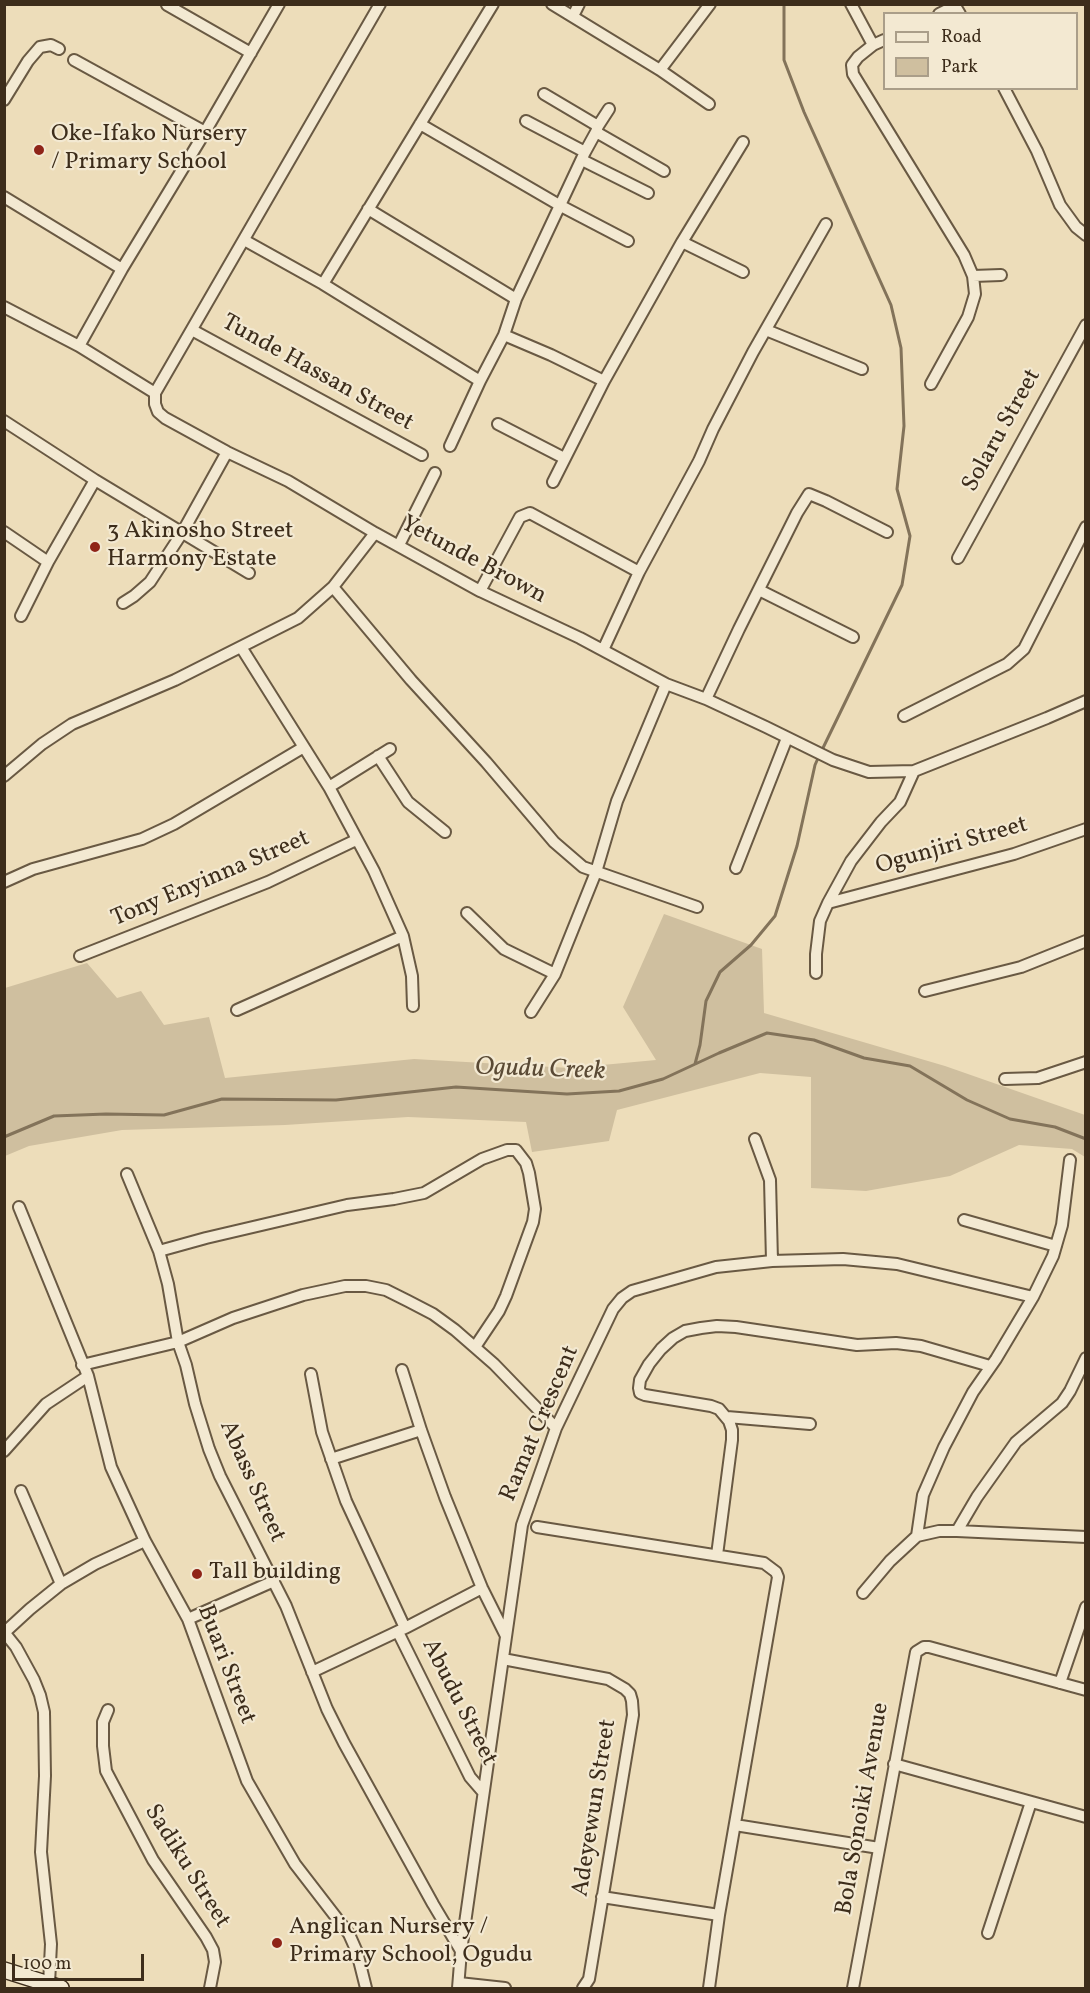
<!DOCTYPE html>
<html>
<head>
<meta charset="utf-8">
<style>
  body { margin:0 }
  #map { position:relative; width:1090px; height:1993px; overflow:hidden; background:#edddba; font-family:Vollkorn,serif }
  canvas { display:block }
  .frame { position:absolute; inset:0; border:6px solid #3d2d1b; pointer-events:none }
  .legend { position:absolute; left:883px; top:12px; width:195px; height:78px; box-sizing:border-box; background:#f3e9d2; border:2px solid #aa9e89; margin:0; padding:8px 10px; list-style:none; font-size:18px; color:#3d2d1b }
  .legend li { display:flex; align-items:center; gap:12px; height:30px }
  .legend b { width:30px; border:2px solid #aa9e89 }
  .scale { position:absolute; left:12px; top:1954px; width:132px; height:27px; box-sizing:border-box; border:3px solid #3d2d1b; border-top:0; padding-left:8px; font-size:18px; line-height:21px; white-space:nowrap; color:#3d2d1b; -webkit-text-stroke:4px #f3e9d2; paint-order:stroke }
</style>
</head>
<body>
<div id="map">
<canvas width="1090" height="1993"></canvas>
<div class="frame"></div>
<ul class="legend">
<li><b style="height:8px;background:#f3e9d2"></b>Road</li>
<li><b style="height:16px;background:#cfbf9f"></b>Park</li>
</ul>
<div class="scale">100 m</div>
</div>
<script>
const ctx = document.querySelector('canvas').getContext('2d');
ctx.lineJoin = 'round';
function fillPath(path, color) {
  ctx.fillStyle = color;
  ctx.fill(path, 'evenodd');
}
function toPath(rows) {
  const path = new Path2D();
  for (const r of rows) {
    path.moveTo(r[0], r[1]);
    for (let i = 2; i < r.length; i += 2) path.lineTo(r[i], r[i + 1]);
  }
  return path;
}
function trace(path, color, width, dash) {
  ctx.strokeStyle = color;
  ctx.lineWidth = width;
  ctx.lineCap = dash ? 'butt' : 'round';
  ctx.setLineDash(dash || []);
  ctx.stroke(path);
}
function write(font, color, halo, rows, align = 'center') {
  ctx.font = font + ' Vollkorn,serif';
  ctx.lineWidth = 4.5;
  ctx.setLineDash([]);
  ctx.textBaseline = 'middle';
  ctx.strokeStyle = halo;
  ctx.fillStyle = color;
  for (const [text, x, y, turn = 0] of rows) {
    ctx.save();
    ctx.translate(x, y);
    ctx.rotate((+turn || 0) * Math.PI / 180);
    ctx.textAlign = isNaN(turn) ? turn : align;
    if (halo) ctx.strokeText(text, 0, 0);
    ctx.fillText(text, 0, 0);
    ctx.restore();
  }
}
fillPath(toPath([
  [664,914,762,949,764,1013,945,1066,1085,1115,1085,1157,1072,1149,1019,1145,950,1176,866,1191,811,1188,811,1077,760,1073,617,1110,609,1141,532,1152,526,1122,408,1117,285,1125,122,1130,29,1146,5,1156,5,988,87,963,117,998,141,991,164,1025,209,1017,225,1078,414,1059,570,1068,656,1060,623,1007]
]), '#cfbf9f');
trace(toPath([
  [784,4,784,60,804,112,891,305,901,348,904,426,897,489,910,536,902,585,822,750],
  [695,1064,700,1045,706,1001,720,972,751,945,775,916,797,846,815,765,819,756],
  [4,1137,54,1116,106,1114,164,1115,222,1099,336,1100,456,1087,567,1094,619,1091,663,1079,719,1053,767,1033,814,1040,864,1058,910,1066,967,1100,1010,1119,1055,1127,1086,1139]
]), '#83735a', 3);
const street = toPath([
  [552,4,660,70,709,104],
  [851,4,873,45],
  [167,5,251,53],
  [939,14,949,9,957,9,960,14],
  [573,16,579,4],
  [884,40,873,45,858,57,852,65,853,74,964,255,973,276,975,294,968,317,931,384],
  [74,60,205,132],
  [660,70,710,4],
  [1004,88,1037,151,1060,205,1076,227,1086,235],
  [544,94,598,126],
  [4,100,28,61,40,47,51,45,59,49],
  [526,121,585,152],
  [420,124,561,206,628,241],
  [596,132,598,126,609,109],
  [582,160,648,193],
  [4,197,122,269],
  [368,209,516,299],
  [244,240,323,284,480,381],
  [682,242,743,272],
  [973,276,1001,275],
  [323,284,493,4],
  [4,307,79,346,155,393,380,4],
  [192,330,422,455],
  [766,330,862,369],
  [504,335,551,355,604,381,682,242,743,142],
  [79,346,122,269,205,132,279,4],
  [155,393,155,404,158,412,165,418,227,452,288,481,375,533,480,591,580,638,666,684,706,699,766,727,833,760,869,772,914,771,1047,718,1086,701],
  [4,421,95,480,249,573],
  [498,424,564,458],
  [450,446,480,381,504,335,516,299,585,152,596,132,664,171],
  [553,482,604,381],
  [4,532,48,562],
  [399,545,435,473],
  [958,558,1086,325],
  [333,587,411,680,486,762,554,842,583,867,697,907],
  [759,590,853,637],
  [480,591,520,517,530,513,639,572],
  [123,603,134,596,150,582,182,533,227,452],
  [21,616,48,562,95,480],
  [241,647,329,787,374,871,403,936,412,976,413,1006],
  [603,650,639,572,699,461,713,429,753,352,826,224],
  [706,699,739,629,797,513,809,494,826,501,887,532],
  [904,716,1007,664,1024,649,1086,527],
  [378,756,408,802,445,832],
  [4,776,42,744,72,724,175,680,298,618,333,587,375,533],
  [329,787,390,749],
  [736,868,787,738],
  [4,882,33,869,142,839,174,824,304,747],
  [828,903,1014,854,1086,829],
  [467,913,504,949,555,974],
  [80,956,268,882,356,840],
  [816,973,816,954,820,921,828,903,851,861,881,822,900,802,914,771],
  [925,991,1021,967,1086,941],
  [237,1010,403,936],
  [531,1012,555,974,596,872,617,801,666,684],
  [1005,1079,1038,1078,1086,1062],
  [755,1139,770,1180,772,1261],
  [127,1174,159,1251,168,1284,178,1342,186,1365,195,1404,209,1449,220,1476,286,1606,327,1709,344,1743,433,1904,461,1951],
  [19,1207,88,1376,111,1467,145,1541,188,1619,247,1781,295,1864,349,1934,357,1952,366,1988],
  [964,1220,1056,1246],
  [159,1251,206,1238,347,1205,394,1199,424,1193,482,1159,507,1150,516,1150,526,1163,529,1173,535,1209,533,1222,506,1296,499,1311,475,1347],
  [82,1365,178,1342,233,1318,303,1295,345,1286,366,1286,386,1290,408,1301,433,1314,455,1330,494,1364,556,1428],
  [402,1370,421,1430,445,1497,482,1588,506,1636],
  [311,1374,322,1432,346,1501,405,1628],
  [727,1417,810,1424],
  [4,1451,46,1404,88,1376],
  [331,1459,421,1430],
  [21,1491,61,1584],
  [537,1527,764,1563,776,1572,778,1577,719,1915,709,1988],
  [957,1531,977,1497,1016,1442,1062,1403,1070,1391,1086,1358],
  [917,1536,939,1531,957,1531,1086,1537],
  [717,1555,732,1440,732,1430,729,1421,719,1409,711,1406,645,1395,640,1393,639,1388,640,1380,649,1364,661,1349,673,1338,685,1331,701,1328,717,1326,736,1327,857,1345,896,1343,921,1346,990,1366],
  [863,1593,890,1561,917,1536,923,1495,944,1447,973,1392,996,1359,1033,1297,1053,1256,1062,1225,1070,1160],
  [188,1619,274,1581],
  [4,1632,16,1647,34,1680,40,1695,44,1712,45,1776,41,1852,51,1944,49,1984],
  [5,1632,30,1609,61,1584,95,1564,145,1541],
  [398,1632,470,1777,483,1792],
  [503,1659,608,1679,625,1689,630,1694,632,1701,633,1715,589,1979,583,1988],
  [312,1672,405,1628,482,1588],
  [1060,1683,1086,1607],
  [108,1710,103,1722,103,1746,106,1771,153,1860,206,1937,213,1950,215,1962,210,1988],
  [894,1764,1086,1817],
  [735,1825,879,1848],
  [602,1897,719,1915],
  [988,1933,1031,1802],
  [459,1983,505,1988],
  [458,1988,461,1951,522,1525,556,1428,613,1309,622,1298,632,1291,716,1267,772,1261,843,1259,897,1264,1033,1297],
  [853,1988,916,1652,924,1647,929,1647,1086,1690]
]);
const secondary = toPath([
  [4,1970,61,1988]
]);
trace(street, '#695943', 14);
trace(secondary, '#3d2d1b', 18);
trace(street, '#f3e9d2', 10);
trace(secondary, '#f3e9d2', 15);
for (const [x, y, r, color] of [
  [39,150,6,"#8f2418"],
  [95,547,6,"#8f2418"],
  [197,1574,6,"#8f2418"],
  [277,1943,6,"#8f2418"]
]) {
  const dot = new Path2D();
  dot.arc(x, y, r, 0, 2 * Math.PI);
  ctx.fillStyle = color;
  ctx.fill(dot);
  trace(dot, '#f3e9d2', 2);
}
write('24px', '#3d2d1b', '#f3e9d2', [
  ["Oke-Ifako Nursery",51,136],
  ["/ Primary School",51,164],
  ["3 Akinosho Street",107,533],
  ["Harmony Estate",107,561],
  ["Tall building",209,1574],
  ["Anglican Nursery /",289,1929],
  ["Primary School, Ogudu",289,1957]
], 'left');
write('24px', '#3d2d1b', '#f3e9d2', [
  ["Tunde Hassan Street",317,374,29],
  ["Solaru Street",1003,431,-61],
  ["Yetunde Brown",473,561,28],
  ["Ogunjiri Street",952,847,-16],
  ["Tony Enyinna Street",211,880,-23],
  ["Ramat Crescent",541,1424,-67],
  ["Abass Street",251,1482,66],
  ["Buari Street",225,1665,69],
  ["Abudu Street",458,1703,63],
  ["Adeyewun Street",596,1808,-81],
  ["Bola Sonoiki Avenue",864,1809,-80],
  ["Sadiku Street",186,1867,58]
]);
write('italic 26px', '#5a4a35', '#f3e9d2', [
  ["Ogudu Creek",540,1071,2]
]);
</script>
</body>
</html>
